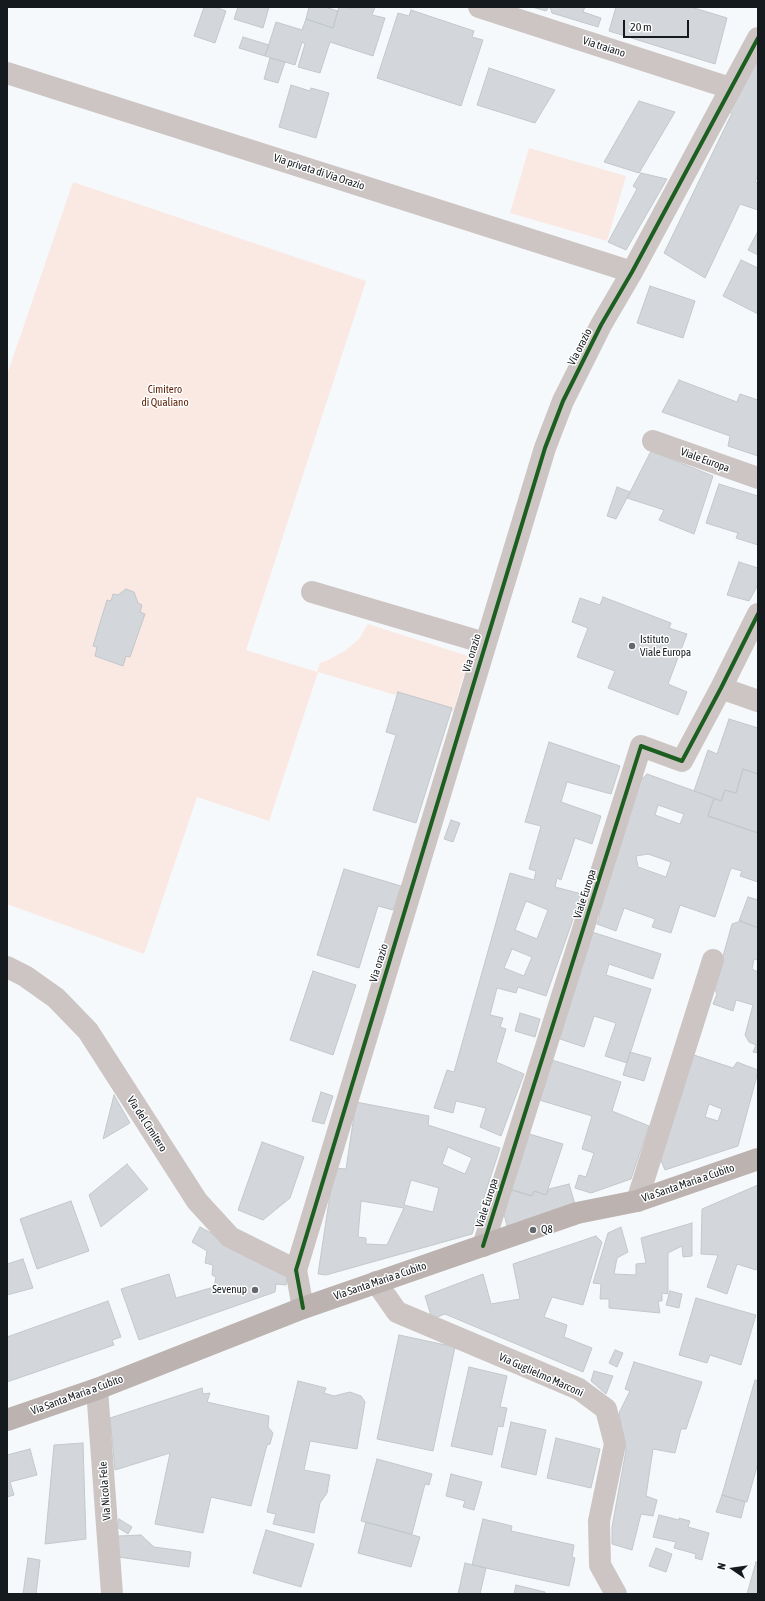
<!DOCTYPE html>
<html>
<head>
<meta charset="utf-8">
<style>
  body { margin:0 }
  #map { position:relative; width:765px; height:1601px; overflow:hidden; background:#f6f9fc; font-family:"Asap Condensed",sans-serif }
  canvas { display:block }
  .frame { position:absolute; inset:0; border:8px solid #151a1e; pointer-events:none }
  .north { position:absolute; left:713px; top:1549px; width:40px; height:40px; -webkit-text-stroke:3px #fff; paint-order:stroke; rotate:283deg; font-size:11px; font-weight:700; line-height:16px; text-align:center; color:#151a1e }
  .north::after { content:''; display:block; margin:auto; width:14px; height:18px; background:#151a1e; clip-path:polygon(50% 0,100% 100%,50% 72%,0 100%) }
  .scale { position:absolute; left:623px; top:20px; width:66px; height:18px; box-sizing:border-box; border:2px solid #151a1e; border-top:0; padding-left:5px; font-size:12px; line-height:14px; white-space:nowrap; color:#151a1e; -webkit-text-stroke:3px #fff; paint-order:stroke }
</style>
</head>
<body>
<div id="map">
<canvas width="765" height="1601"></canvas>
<div class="frame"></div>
<div class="north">N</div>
<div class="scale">20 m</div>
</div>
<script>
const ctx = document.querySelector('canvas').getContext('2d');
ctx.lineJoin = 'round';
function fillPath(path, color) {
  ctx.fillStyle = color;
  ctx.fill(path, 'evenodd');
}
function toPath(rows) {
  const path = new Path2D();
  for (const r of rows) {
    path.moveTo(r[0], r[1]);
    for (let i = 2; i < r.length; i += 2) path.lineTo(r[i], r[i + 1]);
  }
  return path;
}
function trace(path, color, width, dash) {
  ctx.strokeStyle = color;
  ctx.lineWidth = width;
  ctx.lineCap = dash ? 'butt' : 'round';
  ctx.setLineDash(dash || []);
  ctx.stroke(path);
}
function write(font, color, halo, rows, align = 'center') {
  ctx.font = font + ' "Asap Condensed",sans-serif';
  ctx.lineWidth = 3;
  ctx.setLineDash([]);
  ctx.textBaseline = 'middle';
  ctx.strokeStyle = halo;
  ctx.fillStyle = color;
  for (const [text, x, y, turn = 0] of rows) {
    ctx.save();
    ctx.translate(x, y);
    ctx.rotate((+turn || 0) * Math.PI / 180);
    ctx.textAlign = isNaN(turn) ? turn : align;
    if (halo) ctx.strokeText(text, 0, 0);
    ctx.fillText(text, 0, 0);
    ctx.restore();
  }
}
fillPath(toPath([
  [529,148,626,176,607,241,510,213],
  [73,182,366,281,246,650,317,672,320,663,328,660,346,650,359,639,368,624,471,657,467,674,463,677,453,712,318,672,269,821,197,797,144,954,7,904,7,375]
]), '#fae8e2');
const building = toPath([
  [204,7,215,7,226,11,215,43,194,36,204,7],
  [238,7,269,7,263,28,234,19,238,7],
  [309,7,325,7,338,11,333,28,306,19,309,7],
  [339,7,353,8,375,7,372,15,385,18,373,56,330,42,320,73,298,67,305,44,302,42,295,65,265,56,276,22,302,30,306,19,333,28,339,7],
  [532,7,549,7,546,11,532,7],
  [550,7,585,7,583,12,601,18,598,27,552,13,550,7],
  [616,7,691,7,727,18,715,64,609,31,616,7],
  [411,10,474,31,472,37,483,40,461,106,377,78,398,13,409,16,411,10],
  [243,37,269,45,265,56,239,48,243,37],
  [270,58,285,62,278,83,264,79,270,58],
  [758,59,758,175,755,182,758,183,758,210,740,204,705,278,664,253,732,113,728,112,758,59],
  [489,68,555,90,535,123,477,105,489,68],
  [291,85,310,91,311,88,329,93,316,138,279,127,291,85],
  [639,101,675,112,639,173,604,162,639,101],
  [641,173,667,179,626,250,608,242,637,189,633,186,641,173],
  [758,231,758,255,748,250,758,231],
  [741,260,758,268,758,314,723,296,741,260],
  [650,286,695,301,683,338,637,323,650,286],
  [679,380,737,402,740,394,758,400,758,456,728,446,730,436,662,412,679,380],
  [651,451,713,476,694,534,659,520,664,510,627,498,651,451],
  [719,484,758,496,758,545,736,538,738,533,706,523,719,484],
  [617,487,630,492,616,519,607,516,617,487],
  [739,562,758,568,758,585,749,601,727,595,739,562],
  [126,589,134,592,138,603,142,605,140,612,145,614,130,657,126,656,123,666,95,656,97,647,93,646,107,600,111,601,113,594,118,595,126,589],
  [603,597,671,623,669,628,687,634,668,684,687,692,678,715,608,688,615,671,577,657,588,628,572,622,580,598,600,605,603,597],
  [398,692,452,708,416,823,373,810,396,735,386,732,398,692],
  [729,719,758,728,758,774,743,769,736,793,725,790,721,801,694,791,708,750,717,754,729,719],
  [549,742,620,766,611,794,567,782,561,802,601,816,592,844,575,838,561,880,557,878,555,887,582,894,546,996,518,987,516,993,497,988,490,1015,503,1018,500,1027,506,1029,496,1062,524,1074,501,1136,480,1127,486,1108,456,1101,453,1113,434,1108,447,1070,454,1072,510,873,534,880,536,871,529,869,541,826,525,822,549,742],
  [526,901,548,910,537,939,515,930,526,901],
  [512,949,532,957,524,976,504,968,512,949],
  [743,769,758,774,758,833,708,816,714,798,721,801,725,790,736,793,743,769],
  [647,774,714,798,708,816,758,833,758,882,740,876,742,871,731,868,715,917,680,905,671,933,652,927,655,919,624,908,616,931,597,924,600,916,595,914,638,783,647,774],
  [658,805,684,814,680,824,655,815,658,805],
  [648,854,671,862,666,877,638,867,636,856,648,854],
  [451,820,460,823,453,842,444,839,451,820],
  [344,869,401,886,393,910,378,906,359,968,317,955,344,869],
  [748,897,758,900,758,928,739,921,748,897],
  [741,921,758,928,758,960,754,959,752,969,758,972,758,1053,753,1052,756,1045,749,1042,745,1035,753,1005,736,1000,733,1011,713,1004,717,994,714,988,732,924,741,921],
  [592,932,661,954,653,979,609,964,606,975,651,989,627,1063,605,1056,616,1023,594,1016,584,1047,557,1038,592,932],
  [313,971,356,985,333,1055,290,1040,313,971],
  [520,1013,540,1019,535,1037,515,1031,520,1013],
  [630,1052,651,1058,644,1081,623,1075,630,1052],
  [691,1054,733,1068,737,1062,758,1070,758,1072,738,1146,665,1170,659,1156,691,1054],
  [709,1104,722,1109,718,1121,705,1117,709,1104],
  [549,1059,621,1082,612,1111,649,1126,631,1179,591,1193,575,1188,579,1175,586,1177,594,1153,582,1149,592,1116,536,1099,549,1059],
  [321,1092,333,1096,324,1124,312,1121,321,1092],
  [114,1095,130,1123,103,1139,114,1095],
  [356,1102,429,1116,428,1125,500,1148,472,1234,326,1275,318,1274,334,1168,346,1169,356,1102],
  [448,1147,472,1158,465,1174,442,1164,448,1147],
  [411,1180,439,1188,433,1212,404,1205,411,1180],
  [361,1201,404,1208,387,1245,366,1244,366,1238,358,1237,361,1201],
  [526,1133,563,1144,546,1195,534,1191,532,1196,509,1189,526,1133],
  [262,1142,304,1157,290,1198,263,1220,238,1210,262,1142],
  [127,1164,148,1189,101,1227,89,1195,127,1164],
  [569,1184,577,1211,508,1230,504,1214,509,1189,532,1196,534,1191,546,1195,549,1189,569,1184],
  [758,1185,758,1266,756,1270,737,1264,727,1294,707,1287,718,1255,701,1254,702,1209,758,1185],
  [71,1201,89,1251,37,1269,20,1219,71,1201],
  [692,1223,692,1256,683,1257,682,1246,668,1253,668,1294,662,1293,662,1301,658,1301,660,1313,609,1308,609,1299,600,1299,601,1284,593,1283,608,1233,621,1227,628,1252,617,1258,614,1274,636,1275,636,1264,646,1263,641,1238,692,1223],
  [200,1227,287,1274,286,1285,276,1284,275,1292,139,1340,121,1289,169,1274,176,1298,214,1287,216,1277,212,1275,213,1265,205,1263,207,1251,192,1242,200,1227],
  [596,1236,602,1242,583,1305,552,1297,544,1317,567,1325,564,1337,592,1348,583,1372,445,1314,432,1319,425,1296,483,1274,491,1304,520,1299,513,1264,596,1236],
  [23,1259,33,1288,7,1295,7,1264,23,1259],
  [670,1291,682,1294,679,1308,666,1305,670,1291],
  [696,1298,756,1315,741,1365,710,1355,707,1363,679,1355,696,1298],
  [108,1301,121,1337,112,1340,114,1345,7,1382,7,1337,108,1301],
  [399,1335,455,1347,433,1451,377,1439,399,1335],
  [615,1350,623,1353,617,1367,609,1363,615,1350],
  [634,1362,702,1382,686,1429,681,1429,675,1453,653,1449,646,1496,657,1500,653,1516,641,1514,632,1550,612,1544,612,1527,626,1450,619,1413,630,1391,625,1389,634,1362],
  [469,1367,507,1376,500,1407,507,1408,503,1427,498,1426,492,1455,451,1446,469,1367],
  [594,1371,613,1376,606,1394,591,1381,594,1371],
  [755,1380,758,1381,758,1463,747,1502,722,1495,755,1380],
  [298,1381,326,1388,324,1393,334,1396,350,1392,361,1396,365,1402,357,1449,310,1441,304,1470,330,1475,327,1493,320,1503,314,1533,273,1524,276,1514,267,1512,298,1381],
  [202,1388,203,1394,210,1393,207,1402,269,1416,268,1427,273,1433,270,1444,267,1445,251,1506,211,1497,203,1533,155,1524,170,1453,115,1470,110,1418,202,1388],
  [511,1422,546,1430,536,1475,501,1467,511,1422],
  [556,1438,600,1449,591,1488,547,1478,556,1438],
  [83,1443,86,1539,45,1544,54,1445,83,1443],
  [30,1449,37,1475,10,1482,14,1495,7,1497,7,1455,30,1449],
  [377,1459,432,1474,429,1485,425,1484,412,1534,361,1521,377,1459],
  [451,1474,482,1482,474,1510,463,1507,465,1501,446,1496,451,1474],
  [722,1495,745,1502,741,1518,716,1512,722,1495],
  [659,1515,679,1520,679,1518,690,1521,688,1527,709,1533,702,1560,695,1558,696,1554,674,1548,676,1542,653,1537,659,1515],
  [119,1519,132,1527,128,1534,117,1527,119,1519],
  [483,1519,512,1526,511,1531,574,1545,572,1557,575,1558,569,1586,472,1565,483,1519],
  [366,1522,420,1537,411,1567,358,1553,366,1522],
  [266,1530,314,1544,301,1587,253,1573,266,1530],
  [141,1535,154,1547,191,1552,189,1567,118,1557,118,1536,141,1535],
  [656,1548,672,1554,666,1572,649,1566,656,1548],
  [28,1558,40,1560,36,1594,23,1594,28,1558],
  [756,1562,758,1562,758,1594,747,1594,756,1562],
  [465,1563,486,1568,480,1594,458,1594,465,1563],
  [516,1585,545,1592,545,1594,514,1594,516,1585]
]);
fillPath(building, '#d3d6da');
trace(building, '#c3c8cb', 1);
trace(toPath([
  [479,7,730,88],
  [7,73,632,272],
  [653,441,758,478],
  [312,592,485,643],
  [721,688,758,701],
  [7,967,25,976,56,998,88,1031,197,1201,230,1237,296,1270],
  [637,1201,713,960],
  [483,1246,641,746,682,761,721,688,758,614],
  [376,1282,397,1312,579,1389,606,1409,615,1444,599,1521,600,1565,616,1594],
  [303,1308,296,1270,545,448,563,401,601,325,632,272,758,38],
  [97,1389,112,1594]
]), '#ccc5c3', 22);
trace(toPath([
  [7,1420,97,1389,303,1308,577,1213,637,1201,758,1159]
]), '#bcb3b0', 22);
trace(toPath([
  [483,1246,641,746,682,761,721,688,758,614],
  [303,1308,296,1270,545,448,563,401,601,325,632,272,758,38]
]), '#1b5e20', 4);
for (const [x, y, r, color] of [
  [632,646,4,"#64686c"],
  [533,1230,4,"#64686c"],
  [255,1290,4,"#64686c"]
]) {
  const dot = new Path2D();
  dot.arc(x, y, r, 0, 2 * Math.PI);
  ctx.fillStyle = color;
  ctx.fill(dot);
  trace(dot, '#fff', 1.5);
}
write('11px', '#151a1e', '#fff', [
  ["Via traiano",604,47,18],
  ["Via privata di Via Orazio",319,172,18],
  ["Via orazio",580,347,-63],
  ["Viale Europa",705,460,20],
  ["Via orazio",472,653,-73],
  ["Viale Europa",585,894,-72],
  ["Via orazio",379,963,-73],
  ["Via del Cimitero",147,1124,57],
  ["Via Santa Maria a Cubito",688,1183,-19],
  ["Viale Europa",487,1203,-72],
  ["Via Santa Maria a Cubito",380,1281,-19],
  ["Via Guglielmo Marconi",541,1375,24],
  ["Via Santa Maria a Cubito",77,1395,-20],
  ["Via Nicola Fele",105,1491,-94]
]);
write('11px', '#5b1e00', '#fff', [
  ["Cimitero",165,390],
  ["di Qualiano",165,403]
]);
write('11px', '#151a1e', '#fff', [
  ["Istituto",640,640],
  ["Viale Europa",640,653],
  ["Q8",541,1230],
  ["Sevenup",247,1290,"right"]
], 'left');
</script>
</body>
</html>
